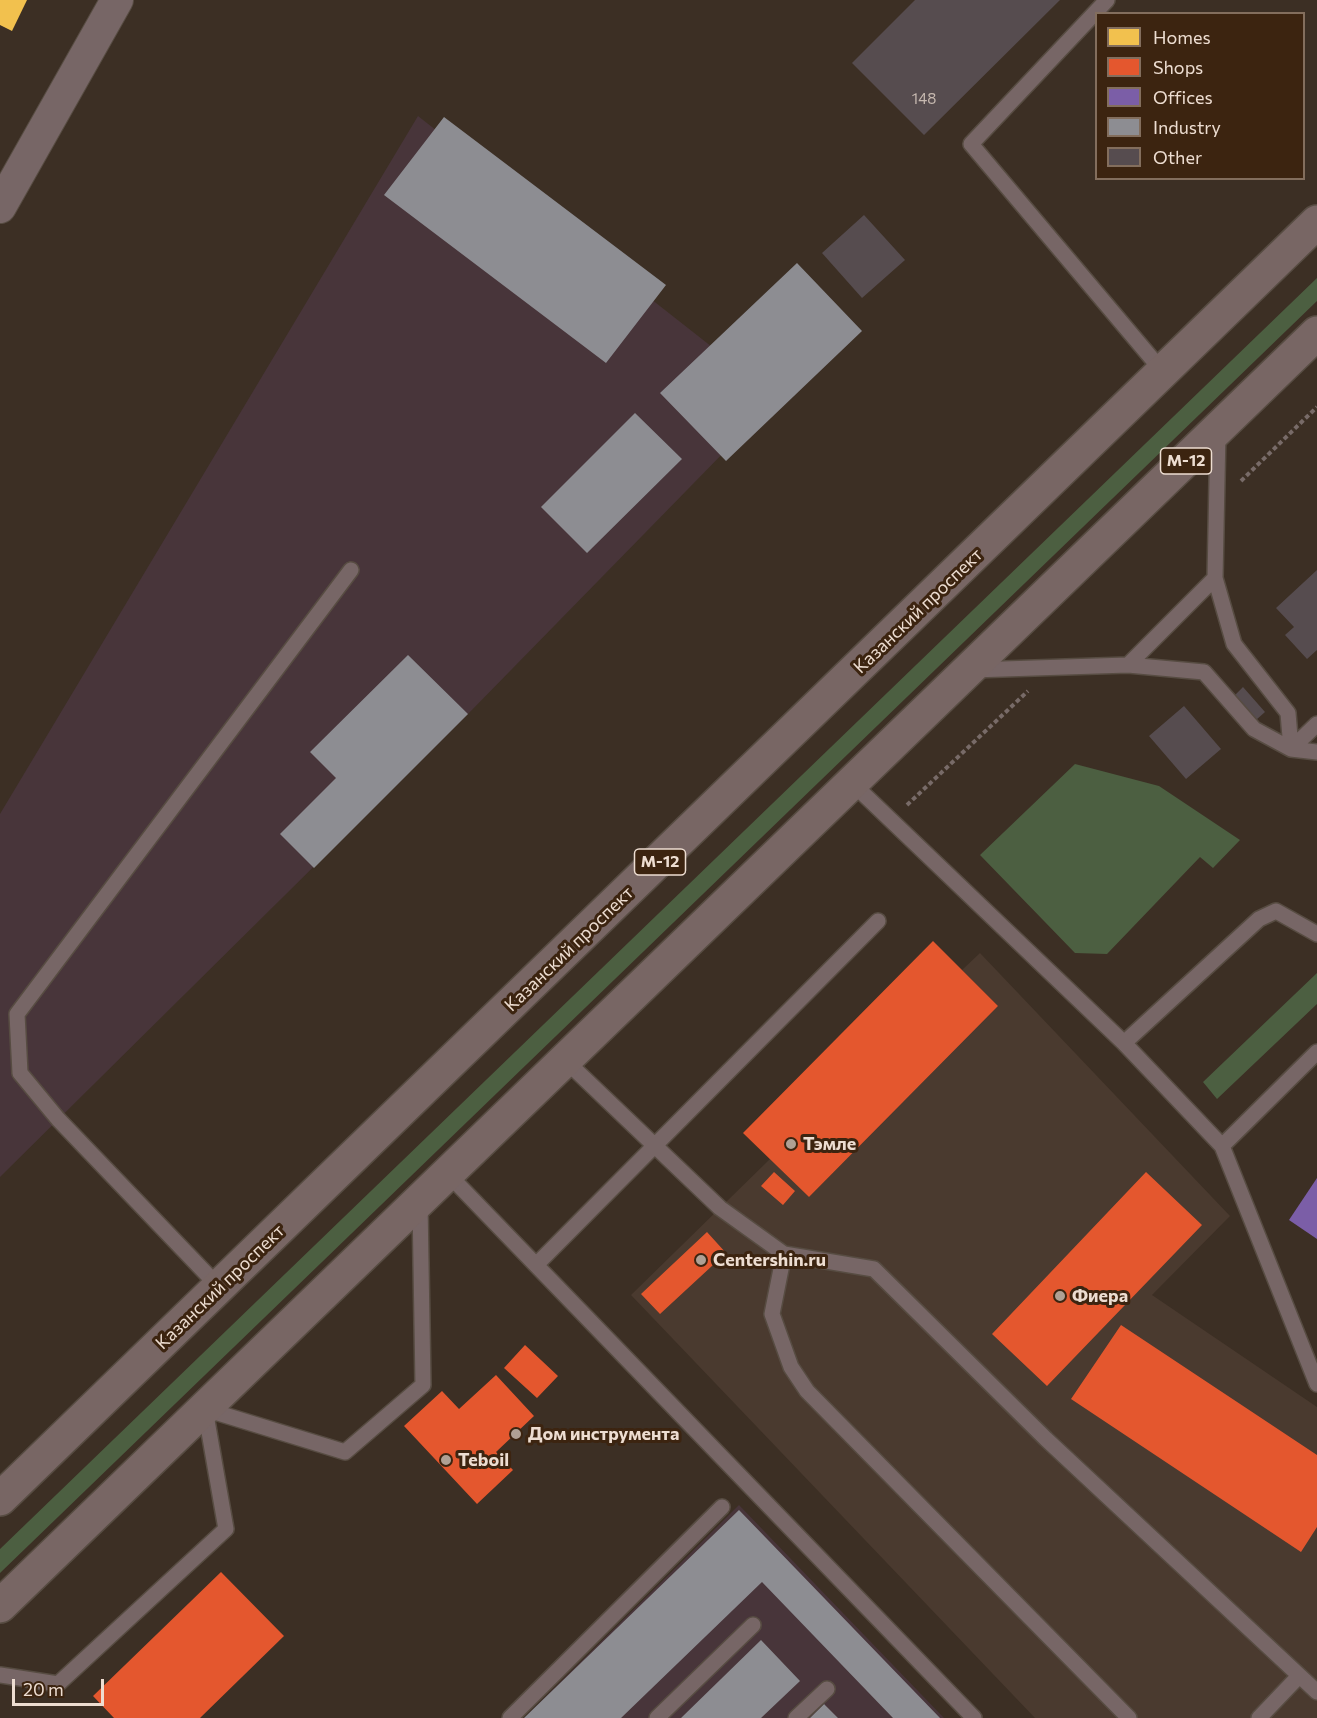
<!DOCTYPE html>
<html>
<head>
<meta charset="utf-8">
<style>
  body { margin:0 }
  #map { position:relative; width:1317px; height:1718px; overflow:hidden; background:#3c2f24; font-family:Commissioner,sans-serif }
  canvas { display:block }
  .legend { position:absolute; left:1095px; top:12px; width:210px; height:168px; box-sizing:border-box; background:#3c2410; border:2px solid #836e5d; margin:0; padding:8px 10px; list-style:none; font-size:18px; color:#edddd1 }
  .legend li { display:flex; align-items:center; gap:12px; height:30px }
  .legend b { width:30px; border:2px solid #836e5d }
  .scale { position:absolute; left:12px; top:1679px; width:92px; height:27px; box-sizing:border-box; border:3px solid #edddd1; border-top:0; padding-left:8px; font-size:18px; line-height:21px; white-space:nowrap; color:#edddd1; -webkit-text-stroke:4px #3c2410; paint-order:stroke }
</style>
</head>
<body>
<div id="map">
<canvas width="1317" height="1718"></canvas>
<ul class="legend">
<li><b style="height:16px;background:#f2c14e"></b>Homes</li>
<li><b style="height:16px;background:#e4572e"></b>Shops</li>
<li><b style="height:16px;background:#7b5ea7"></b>Offices</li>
<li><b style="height:16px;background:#8d8d92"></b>Industry</li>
<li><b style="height:16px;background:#564c4f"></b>Other</li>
</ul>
<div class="scale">20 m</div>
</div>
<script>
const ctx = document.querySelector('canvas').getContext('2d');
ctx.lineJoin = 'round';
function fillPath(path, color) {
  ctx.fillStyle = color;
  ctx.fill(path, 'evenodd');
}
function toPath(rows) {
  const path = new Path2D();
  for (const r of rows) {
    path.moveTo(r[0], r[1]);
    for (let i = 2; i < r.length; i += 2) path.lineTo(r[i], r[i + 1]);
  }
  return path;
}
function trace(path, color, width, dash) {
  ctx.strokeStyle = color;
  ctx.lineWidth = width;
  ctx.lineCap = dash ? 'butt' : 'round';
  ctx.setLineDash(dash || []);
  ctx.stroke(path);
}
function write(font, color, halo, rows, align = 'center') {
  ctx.font = font + ' Commissioner,sans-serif';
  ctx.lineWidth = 6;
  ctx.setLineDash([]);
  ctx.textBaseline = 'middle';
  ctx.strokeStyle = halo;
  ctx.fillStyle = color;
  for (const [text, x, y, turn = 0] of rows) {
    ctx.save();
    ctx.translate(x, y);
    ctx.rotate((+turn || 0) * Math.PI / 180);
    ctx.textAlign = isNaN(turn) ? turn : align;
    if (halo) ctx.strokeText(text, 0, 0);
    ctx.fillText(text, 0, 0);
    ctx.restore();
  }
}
fillPath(toPath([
  [980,953,1230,1216,1152,1295,1317,1407,1317,1718,1035,1718,631,1295,770,1159,809,1197,998,1006,962,970]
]), '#4a3a2f');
fillPath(toPath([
  [418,116,777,398,468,714,0,1177,0,814],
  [739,1505,944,1718,524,1718]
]), '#48353a');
fillPath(toPath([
  [1317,278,1317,301,0,1573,0,1549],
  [1075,764,1159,786,1240,840,1213,868,1200,857,1107,954,1075,953,980,855],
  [1317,973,1317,1004,1217,1099,1203,1082]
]), '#4c5f41');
fillPath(toPath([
  [0,0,27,0,12,31,0,25]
]), '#f2c14e');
fillPath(toPath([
  [933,941,998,1006,809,1197,743,1133],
  [774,1172,795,1191,783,1205,761,1186],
  [1146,1172,1202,1225,1047,1386,992,1334],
  [707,1232,726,1253,660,1314,641,1294],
  [1121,1325,1317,1455,1317,1527,1301,1552,1071,1399],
  [525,1345,558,1376,537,1398,504,1368],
  [496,1375,534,1416,496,1452,513,1470,477,1504,404,1426,442,1391,459,1409],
  [221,1572,284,1636,200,1718,114,1718,93,1696]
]), '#e4572e');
fillPath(toPath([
  [1317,1178,1317,1239,1289,1220]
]), '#7b5ea7');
fillPath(toPath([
  [444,117,666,285,606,363,384,195],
  [797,263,862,331,726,461,660,393],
  [635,413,682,459,587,553,541,507],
  [408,655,468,714,314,868,280,834,336,778,310,752],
  [739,1510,940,1718,893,1718,762,1582,621,1718,524,1718],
  [761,1640,800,1681,761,1718,681,1718],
  [824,1704,838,1718,810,1718]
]), '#8d8d92');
fillPath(toPath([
  [915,0,1060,0,924,135,852,63],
  [864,215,905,260,862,298,822,253],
  [1317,570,1317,650,1307,659,1285,635,1294,627,1276,608],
  [1243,687,1265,712,1256,720,1234,696],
  [1184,706,1221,749,1186,779,1149,736]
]), '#564c4f');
const service = toPath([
  [1107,0,971,144,1164,373],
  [1215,578,1234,644,1288,713,1291,749,1317,724],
  [1128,665,1204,672,1254,729,1291,749,1317,752],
  [972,670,1128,665,1215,578,1218,431],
  [851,782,1124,1043,1222,1146,1317,1384],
  [1124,1043,1259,919,1276,911,1317,934],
  [564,1059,720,1208,784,1254,874,1269,1046,1439,1317,1692],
  [1222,1146,1317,1052],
  [446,1172,974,1718],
  [784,1254,772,1314,791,1367,807,1391,1129,1718],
  [536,1265,878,921],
  [220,1288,58,1119,20,1073,17,1014,351,570],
  [0,1675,58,1684,226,1529,205,1409,345,1452,423,1385,420,1203],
  [510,1718,722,1507],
  [657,1718,753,1625],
  [796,1718,827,1689],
  [1259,1718,1299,1676]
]);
const minor = toPath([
  [0,207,117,0]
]);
const primary = toPath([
  [0,1499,1317,222],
  [0,1606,1317,333]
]);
trace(service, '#574c42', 18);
trace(minor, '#574c42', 34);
trace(primary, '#574c42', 36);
trace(toPath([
  [1241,481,1317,407],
  [907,805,1028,691]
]), '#786b68', 4, [4.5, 3]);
trace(service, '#766', 15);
trace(minor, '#766', 32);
trace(primary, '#786664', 33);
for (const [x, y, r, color] of [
  [791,1144,6,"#afa094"],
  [701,1260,6,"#afa094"],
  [1060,1296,6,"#afa094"],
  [516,1434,6,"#afa094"],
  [446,1460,6,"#afa094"]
]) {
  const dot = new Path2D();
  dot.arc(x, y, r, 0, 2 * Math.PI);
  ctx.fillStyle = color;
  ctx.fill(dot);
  trace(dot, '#3c2410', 2);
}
write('15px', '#c7b9b0', null, [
  ["148",924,99]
]);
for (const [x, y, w] of [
  [1186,461,51],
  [660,862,51]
]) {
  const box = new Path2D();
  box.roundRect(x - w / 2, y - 13, w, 26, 4.5);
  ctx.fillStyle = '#3c2410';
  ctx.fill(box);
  trace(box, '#edddd1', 1.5);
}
write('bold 16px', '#edddd1', null, [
  ["М-12",1186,461],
  ["М-12",660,862]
]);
write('18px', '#edddd1', '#3c2410', [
  ["Казанский проспект",918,611,-44],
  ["Казанский проспект",569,949,-44],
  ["Казанский проспект",220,1287,-44]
]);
write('bold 18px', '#edddd1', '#3c2410', [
  ["Тэмле",803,1144],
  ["Centershin.ru",713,1260],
  ["Фиера",1072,1296],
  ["Дом инструмента",528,1434],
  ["Teboil",458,1460]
], 'left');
</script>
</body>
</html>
